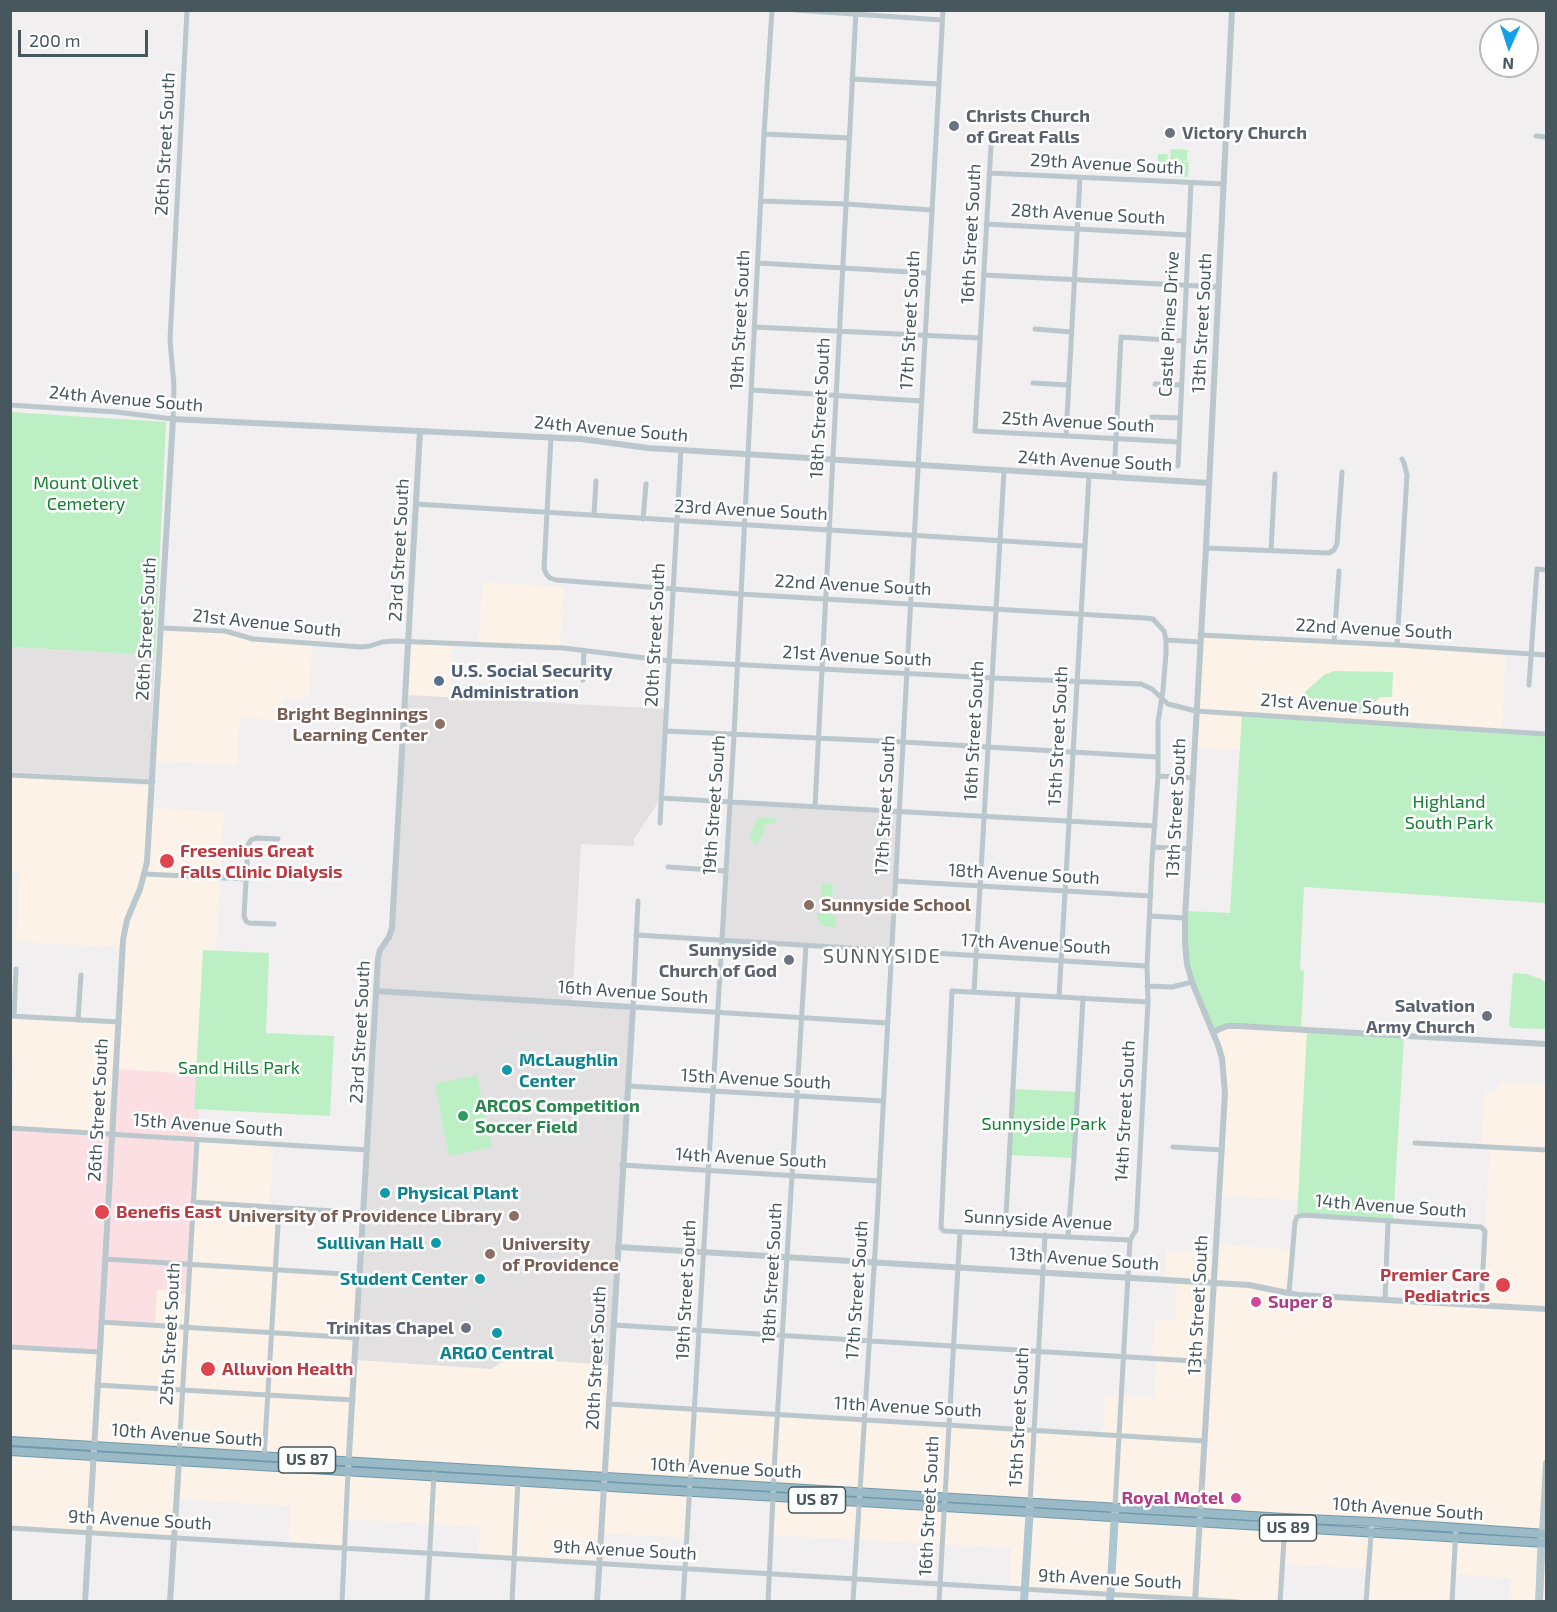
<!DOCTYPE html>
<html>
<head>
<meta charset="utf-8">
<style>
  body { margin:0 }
  #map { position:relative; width:1557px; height:1612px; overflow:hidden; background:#f1efef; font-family:"Exo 2",sans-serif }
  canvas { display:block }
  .frame { position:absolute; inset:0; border:12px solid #46575d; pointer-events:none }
  .north { position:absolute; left:1479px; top:18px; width:60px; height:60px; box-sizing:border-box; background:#fff; border:2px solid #b5bcbe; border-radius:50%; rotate:183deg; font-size:16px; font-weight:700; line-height:24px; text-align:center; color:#46575d }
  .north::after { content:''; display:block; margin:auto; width:21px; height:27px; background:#149fe6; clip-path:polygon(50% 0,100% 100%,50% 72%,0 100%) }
  .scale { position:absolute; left:18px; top:30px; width:130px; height:27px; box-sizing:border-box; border:3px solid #46575d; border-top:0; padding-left:8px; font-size:18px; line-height:21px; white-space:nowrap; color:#46575d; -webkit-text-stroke:4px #fff; paint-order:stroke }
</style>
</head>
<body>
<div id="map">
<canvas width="1557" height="1612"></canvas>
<div class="frame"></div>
<div class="north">N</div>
<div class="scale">200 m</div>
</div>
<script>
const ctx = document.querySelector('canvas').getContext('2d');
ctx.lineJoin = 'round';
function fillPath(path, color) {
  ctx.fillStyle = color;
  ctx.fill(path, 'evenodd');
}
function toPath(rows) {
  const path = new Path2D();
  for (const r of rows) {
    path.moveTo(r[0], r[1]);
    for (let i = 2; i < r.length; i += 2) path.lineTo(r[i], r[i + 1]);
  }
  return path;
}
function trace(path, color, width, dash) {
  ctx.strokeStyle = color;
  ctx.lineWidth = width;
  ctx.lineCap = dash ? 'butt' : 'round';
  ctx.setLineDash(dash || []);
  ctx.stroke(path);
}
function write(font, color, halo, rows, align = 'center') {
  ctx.font = font + ' "Exo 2",sans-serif';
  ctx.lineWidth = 5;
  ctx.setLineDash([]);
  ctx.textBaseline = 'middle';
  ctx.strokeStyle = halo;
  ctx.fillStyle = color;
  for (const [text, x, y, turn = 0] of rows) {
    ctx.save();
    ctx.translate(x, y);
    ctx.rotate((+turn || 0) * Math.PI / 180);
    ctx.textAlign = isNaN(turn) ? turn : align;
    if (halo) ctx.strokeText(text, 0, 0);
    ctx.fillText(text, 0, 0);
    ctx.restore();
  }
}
fillPath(toPath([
  [483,582,564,587,560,648,478,645],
  [161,628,225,631,245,638,312,643,310,692,304,700,283,699,282,720,240,718,237,765,154,761],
  [1200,635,1506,652,1502,731,1242,714,1240,750,1194,748],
  [409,641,453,644,449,697,406,695],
  [11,777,153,786,151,808,224,812,216,951,203,950,196,1074,116,1069,112,1135,11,1128,15,1059,11,1058,10,1016,118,1022,122,947,16,942,20,871,11,870],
  [1227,1026,1307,1030,1298,1200,1219,1195,1224,1073,1213,1032],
  [1499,1082,1546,1085,1546,1534,11,1441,10,1347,101,1322,156,1290,170,1290,170,1293,197,1140,273,1145,270,1207,279,1208,275,1269,360,1275,508,1358,611,1365,609,1403,1103,1433,1105,1394,1154,1397,1156,1359,1152,1358,1155,1319,1175,1319,1177,1281,1165,1279,1166,1251,1215,1254,1216,1244,1293,1250,1289,1293,1481,1305,1490,1147,1481,1146,1485,1091,1498,1091],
  [10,1451,689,1492,687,1538,602,1533,599,1564,478,1556,480,1527,353,1519,346,1521,344,1548,289,1544,290,1506,177,1499,174,1537,11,1528],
  [774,1497,1546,1543,1546,1601,1509,1601,1511,1578,1454,1574,1452,1601,1366,1601,1368,1569,1283,1564,1280,1601,1239,1601,1148,1596,1147,1601,1110,1601,1110,1594,1009,1588,1011,1548,772,1535]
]), '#fcf2e8');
fillPath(toPath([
  [10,647,155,655,149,779,11,772],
  [406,695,666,709,661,798,634,839,634,846,581,844,572,1003,633,1007,611,1365,508,1358,491,1369,355,1360,378,958,389,937],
  [730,802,899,811,892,950,721,940]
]), '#e3e0e2');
fillPath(toPath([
  [116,1069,196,1074,194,1109,199,1109,188,1294,170,1294,170,1290,157,1290,155,1325,101,1322,99,1352,11,1347,10,1128,112,1135]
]), '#fcdfe3');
fillPath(toPath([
  [1171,149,1188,150,1187,161,1170,160],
  [1158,154,1168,154,1167,171,1157,170],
  [1169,161,1189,162,1188,177,1169,176],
  [10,412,166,422,155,655,11,647],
  [1333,671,1393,672,1392,697,1380,697,1363,714,1328,713,1303,711,1305,692,1324,675],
  [1242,714,1546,734,1546,903,1304,887,1300,970,1304,971,1301,1029,1238,1026,1213,1032,1187,965,1186,911,1230,913],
  [758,817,776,818,775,824,765,823,764,834,756,845,752,842,750,836],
  [822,883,833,884,832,906,821,906],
  [817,913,830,913,836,917,836,927,822,926,817,918],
  [203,950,269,953,266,1033,334,1036,330,1116,194,1109],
  [1513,973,1527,974,1541,979,1546,983,1546,1029,1512,1028,1509,1025],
  [1307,1030,1404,1036,1393,1221,1297,1217],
  [477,1075,492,1147,449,1156,435,1084],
  [1013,1089,1078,1092,1074,1158,1010,1155]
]), '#bcf0c4');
const trunk = toPath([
  [10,1441,1285,1518,1372,1522,1546,1534],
  [10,1451,1546,1543]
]);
trace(trunk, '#7099ab', 10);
trace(toPath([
  [795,10,942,20],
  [852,79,938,84],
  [764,134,849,138],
  [1536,136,1546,137],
  [991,146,975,431,1179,442],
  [989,173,1224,184],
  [762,201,846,204,931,210],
  [986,224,1188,235],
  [758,263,928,273],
  [984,275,1219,287],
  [754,327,980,338],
  [1035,329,1071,332],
  [1033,383,1068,385],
  [1155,384,1181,385],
  [752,390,921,401],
  [10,405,116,412,173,419,174,386,170,340,187,10],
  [1152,417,1180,418],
  [1066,436,1080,178],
  [551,437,544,569,547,575,550,578,556,580,740,594,1145,618,1153,619,1164,631,1166,640,1166,653,1163,690,1158,722,1158,776,1152,861,1147,966,1148,1002,1136,1230,1130,1240,1115,1507],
  [1178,466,1191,183],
  [1114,477,1121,337,1183,341],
  [416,504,1084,546],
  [594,515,596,481],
  [643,519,646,484],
  [1206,548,1329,553,1334,550,1337,544,1342,472],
  [1271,550,1275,474],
  [161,628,225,631,253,639,361,647,370,646,382,642,395,641,563,648,670,661,992,678,1141,684,1152,689,1168,704,1196,711,1546,734],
  [1200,635,1397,645,1546,655],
  [1166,640,1200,642],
  [1334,641,1339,571],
  [1397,645,1407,475,1404,463,1402,459],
  [583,680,584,650],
  [1529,685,1537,569,1546,570],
  [665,731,903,742,1157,757],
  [10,775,153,782],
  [1158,776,1192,778],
  [661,798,1155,826],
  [815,806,856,10],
  [660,823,681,450],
  [1153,847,1189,849],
  [668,867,725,871],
  [145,874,247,879],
  [896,881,1151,896],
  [638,901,633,1007,887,1023],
  [1150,916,1185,918],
  [274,924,249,923,246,921,244,916,248,845,251,840,256,838,278,839],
  [636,935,1147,966],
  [1147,986,1172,987,1192,982],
  [974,992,1004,471],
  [1059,997,1089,476],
  [10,1016,119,1022],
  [14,1016,16,969],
  [78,1020,81,975],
  [628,1086,883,1101],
  [10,1128,368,1150],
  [1415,1143,1546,1150],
  [1173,1147,1222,1150],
  [622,1165,878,1181],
  [193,1202,364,1213],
  [1005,1234,1018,995],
  [1068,1236,1074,1158,1083,998],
  [1130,1240,944,1231,941,1228,952,991,1148,1002],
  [105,1259,360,1275],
  [1289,1293,1295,1222,1297,1217,1303,1215,1481,1227,1485,1231,1481,1306],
  [1385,1300,1388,1221],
  [101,1322,357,1338],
  [614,1325,1209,1362],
  [10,1347,99,1352],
  [97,1385,353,1400],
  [609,1404,1205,1441],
  [179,1453,197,1140],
  [264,1458,279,1208],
  [1030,1503,1045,1235],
  [10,1528,1238,1602],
  [342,1602,348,1472],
  [427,1602,434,1474],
  [512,1602,518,1480],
  [683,1602,734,735,764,134,772,10],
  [768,1602,775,1454,806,945],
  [853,1602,877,1220,943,10],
  [939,1602,960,1232],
  [1280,1602,1285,1525],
  [1366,1602,1372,1522],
  [1452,1602,1456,1528]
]), '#bac7cc', 5);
trace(toPath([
  [376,991,633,1007,597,1602],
  [1213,1032,1227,1026,1238,1026,1546,1044],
  [106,1245,123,940,127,920,140,889,147,862,173,419,581,439,648,448,1209,483],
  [618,1247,1249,1285,1298,1295,1546,1309],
  [348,1472,378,958,380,950,389,937,392,928,420,431],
  [1542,1534,1546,1463],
  [85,1602,106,1247],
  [170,1602,179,1461],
  [1195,1602,1225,1093,1222,1058,1218,1045,1192,982,1187,964,1185,943,1185,918,1206,548,1232,10]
]), '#bac7cc', 6);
trace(toPath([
  [1539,1602,1542,1534]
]), '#bacad1', 8);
trace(toPath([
  [1024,1602,1030,1506],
  [1110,1602,1115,1512]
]), '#aec6cf', 8);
trace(trunk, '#9abac7', 8);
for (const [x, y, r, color] of [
  [954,126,6,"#6b7280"],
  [1170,133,6,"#6b7280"],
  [439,681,6,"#5c6f8a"],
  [440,724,6,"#8d6e63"],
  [167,861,8,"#e0444e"],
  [809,905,6,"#8d6e63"],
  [789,960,6,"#6b7280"],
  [1487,1016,6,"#6b7280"],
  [507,1070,6,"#0f9aa8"],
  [463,1116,6,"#2e9e5b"],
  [385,1193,6,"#0f9aa8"],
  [102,1212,8,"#e0444e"],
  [514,1216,6,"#8d6e63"],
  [436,1243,6,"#0f9aa8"],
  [490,1254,6,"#8d6e63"],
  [480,1279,6,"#0f9aa8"],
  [1503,1285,8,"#e0444e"],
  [1256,1302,6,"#d1479c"],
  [466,1328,6,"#6b7280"],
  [497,1333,6,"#0f9aa8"],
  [208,1369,8,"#e0444e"],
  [1236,1498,6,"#d1479c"]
]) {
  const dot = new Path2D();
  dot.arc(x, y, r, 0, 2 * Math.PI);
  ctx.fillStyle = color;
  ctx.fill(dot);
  trace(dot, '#fff', 2);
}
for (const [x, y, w] of [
  [307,1460,57],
  [817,1500,57],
  [1288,1528,57]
]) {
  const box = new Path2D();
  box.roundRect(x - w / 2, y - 13, w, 26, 4.5);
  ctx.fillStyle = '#fff';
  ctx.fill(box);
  trace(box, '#46575d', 1.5);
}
write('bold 16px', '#46575d', null, [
  ["US 87",307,1460],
  ["US 87",817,1500],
  ["US 89",1288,1528]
]);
write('bold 18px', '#5b616d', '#fff', [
  ["Christs Church",966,116,"left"],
  ["of Great Falls",966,137,"left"],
  ["Victory Church",1182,133,"left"],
  ["Sunnyside",777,950],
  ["Church of God",777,971],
  ["Salvation",1475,1006],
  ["Army Church",1475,1027],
  ["Trinitas Chapel",454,1328]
], 'right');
write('18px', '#46575d', '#fff', [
  ["26th Street South",165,144,-87],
  ["29th Avenue South",1107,164,3],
  ["28th Avenue South",1088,214,3],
  ["16th Street South",971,234,-87],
  ["19th Street South",740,320,-87],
  ["17th Street South",910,320,-87],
  ["13th Street South",1202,323,-87],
  ["Castle Pines Drive",1169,324,-87],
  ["24th Avenue South",126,399,5],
  ["18th Street South",820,408,-87],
  ["25th Avenue South",1078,422,3],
  ["24th Avenue South",611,429,5],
  ["24th Avenue South",1095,461,3],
  ["23rd Avenue South",751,510,3],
  ["23rd Street South",399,550,-87],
  ["22nd Avenue South",853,585,3],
  ["21st Avenue South",267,623,6],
  ["26th Street South",146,629,-87],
  ["22nd Avenue South",1374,629,3],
  ["20th Street South",655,635,-87],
  ["21st Avenue South",857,656,3],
  ["21st Avenue South",1335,705,4],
  ["16th Street South",974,731,-87],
  ["15th Street South",1058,736,-87],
  ["19th Street South",714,805,-86],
  ["17th Street South",885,805,-87],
  ["13th Street South",1176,808,-87],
  ["18th Avenue South",1024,874,3],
  ["17th Avenue South",1036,944,3],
  ["16th Avenue South",633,992,4],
  ["23rd Street South",360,1032,-87],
  ["15th Avenue South",756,1079,3],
  ["26th Street South",98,1110,-87],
  ["14th Street South",1125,1111,-87],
  ["15th Avenue South",208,1125,4],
  ["14th Avenue South",751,1158,3],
  ["14th Avenue South",1391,1206,4],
  ["Sunnyside Avenue",1038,1220,3],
  ["13th Avenue South",1084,1259,4],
  ["18th Street South",772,1273,-87],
  ["19th Street South",686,1290,-87],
  ["17th Street South",857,1290,-86],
  ["13th Street South",1198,1305,-87],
  ["25th Street South",170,1334,-87],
  ["20th Street South",596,1358,-87],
  ["11th Avenue South",908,1407,3],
  ["15th Street South",1019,1417,-87],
  ["10th Avenue South",187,1435,4],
  ["10th Avenue South",726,1468,3],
  ["16th Street South",929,1506,-87],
  ["10th Avenue South",1408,1509,4],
  ["9th Avenue South",140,1520,3],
  ["9th Avenue South",625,1550,3],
  ["9th Avenue South",1110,1579,3]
]);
write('18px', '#148132', '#fff', [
  ["Mount Olivet",86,483],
  ["Cemetery",86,504],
  ["Highland",1449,802],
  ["South Park",1449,823],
  ["Sand Hills Park",239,1068],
  ["Sunnyside Park",1044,1124]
]);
write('bold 18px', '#4e5e75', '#fff', [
  ["U.S. Social Security",451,671],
  ["Administration",451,692]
], 'left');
write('bold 18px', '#785e54', '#fff', [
  ["Bright Beginnings",428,714],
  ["Learning Center",428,735],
  ["Sunnyside School",821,905,"left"],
  ["University of Providence Library",502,1216],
  ["University",502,1244,"left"],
  ["of Providence",502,1265,"left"]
], 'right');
write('bold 18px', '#be3a42', '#fff', [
  ["Fresenius Great",180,851],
  ["Falls Clinic Dialysis",180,872],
  ["Benefis East",116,1212],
  ["Premier Care",1490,1275,"right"],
  ["Pediatrics",1490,1296,"right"],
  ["Alluvion Health",222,1369]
], 'left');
write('bold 18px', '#0d838f', '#fff', [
  ["McLaughlin",519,1060],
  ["Center",519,1081],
  ["Physical Plant",397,1193],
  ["Sullivan Hall",424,1243,"right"],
  ["Student Center",468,1279,"right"],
  ["ARGO Central",497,1353,"center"]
], 'left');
write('bold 18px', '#27864d', '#fff', [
  ["ARCOS Competition",475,1106],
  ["Soccer Field",475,1127]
], 'left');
write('bold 18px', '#b23c85', '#fff', [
  ["Super 8",1268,1302],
  ["Royal Motel",1224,1498,"right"]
], 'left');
ctx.letterSpacing = '1.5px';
write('20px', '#5b6164', '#fff', [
  ["SUNNYSIDE",882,956]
]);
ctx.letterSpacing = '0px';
</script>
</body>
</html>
